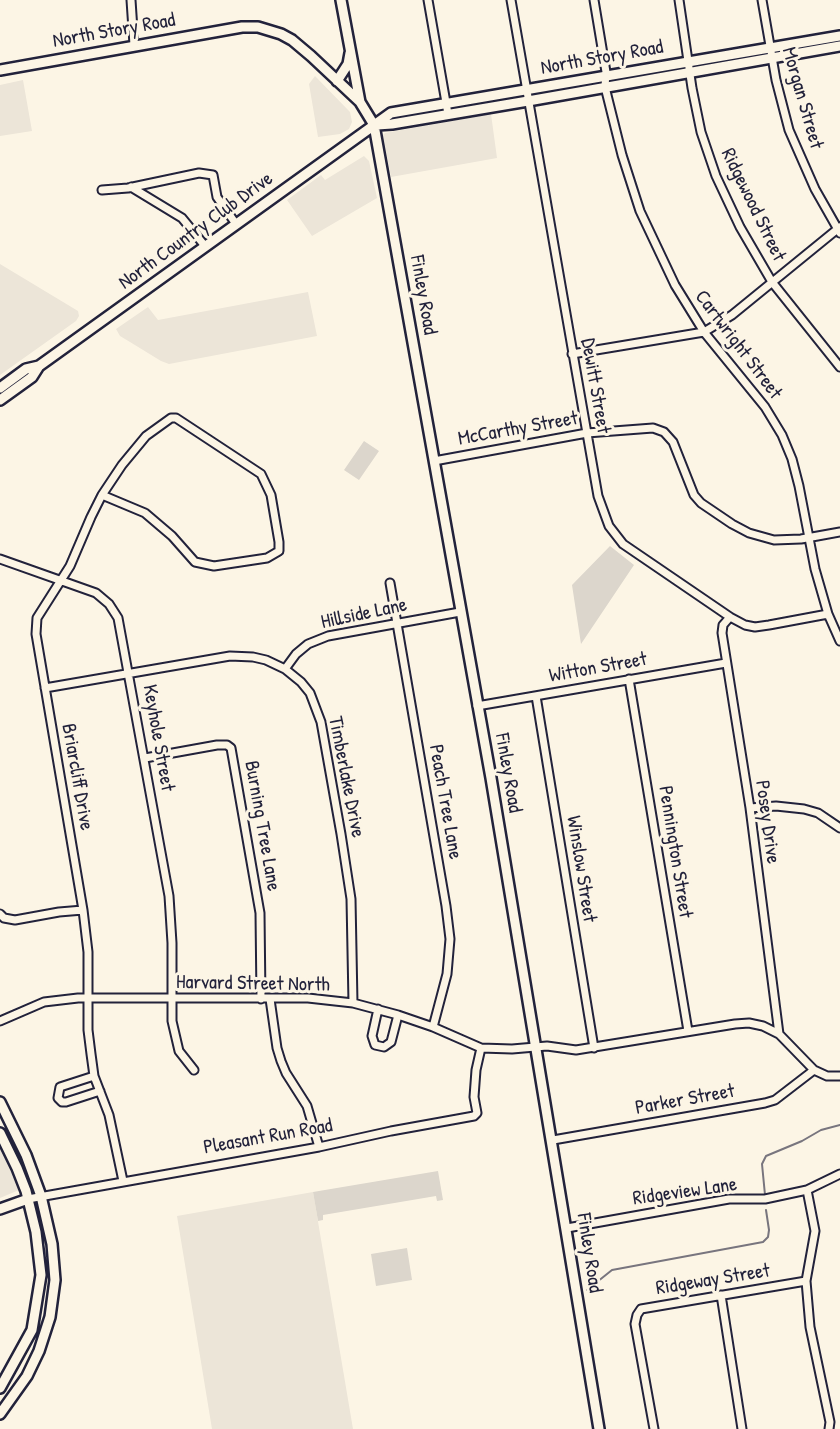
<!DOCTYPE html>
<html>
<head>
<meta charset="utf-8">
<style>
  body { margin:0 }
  canvas { display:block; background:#fcf5e5 }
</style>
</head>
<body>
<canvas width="840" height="1429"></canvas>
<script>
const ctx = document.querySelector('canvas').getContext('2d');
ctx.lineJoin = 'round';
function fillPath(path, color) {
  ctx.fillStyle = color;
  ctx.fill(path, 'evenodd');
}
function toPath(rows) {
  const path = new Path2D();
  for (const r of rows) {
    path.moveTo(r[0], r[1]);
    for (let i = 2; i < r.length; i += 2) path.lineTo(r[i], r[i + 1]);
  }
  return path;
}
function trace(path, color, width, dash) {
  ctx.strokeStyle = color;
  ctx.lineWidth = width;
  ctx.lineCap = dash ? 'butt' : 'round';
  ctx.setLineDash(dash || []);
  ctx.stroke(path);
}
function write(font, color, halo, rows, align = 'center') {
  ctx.font = font + ' "Patrick Hand",sans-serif';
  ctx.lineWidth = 6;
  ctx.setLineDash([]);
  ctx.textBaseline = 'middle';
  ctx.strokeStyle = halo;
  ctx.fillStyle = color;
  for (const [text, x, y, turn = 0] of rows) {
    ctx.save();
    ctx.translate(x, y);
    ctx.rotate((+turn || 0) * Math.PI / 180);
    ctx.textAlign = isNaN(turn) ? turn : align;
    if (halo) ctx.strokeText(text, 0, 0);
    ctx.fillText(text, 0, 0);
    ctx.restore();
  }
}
fillPath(toPath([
  [315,76,350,112,352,122,349,129,340,134,318,137,309,84],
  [23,80,32,131,0,136,0,85],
  [491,114,497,158,391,177,383,135,385,133],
  [364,156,369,161,377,198,312,236,287,200,321,175,325,180],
  [0,264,78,311,79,316,76,321,0,375],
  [308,292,317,336,169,364,161,361,130,342,120,336,116,329,148,307,158,320],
  [0,1145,19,1190,0,1198],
  [313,1192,353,1429,212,1429,177,1216]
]), '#ece5d8');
fillPath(toPath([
  [364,441,379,451,359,480,344,470],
  [610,546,634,565,581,644,572,585],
  [438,1171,443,1200,437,1201,436,1196,323,1215,323,1220,318,1221,313,1192],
  [407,1248,412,1280,376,1286,371,1254]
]), '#dcd6cc');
trace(toPath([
  [765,1195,762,1164,766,1156,802,1141,821,1130,840,1125],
  [587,1290,612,1270,763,1242,768,1237,769,1230,766,1210]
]), '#78757e', 2);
const street = toPath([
  [131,0,134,45],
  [428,0,448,114],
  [511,0,598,496,609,526,623,544,730,617,745,625,755,627,769,625,828,614],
  [594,0,606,72,605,87,622,155,640,211,675,285,704,332,765,407,782,435,792,459,799,486,815,569,828,614,840,641],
  [679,0,692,88,701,132,716,176,740,227,772,282,840,367],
  [762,0,776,80,789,130,815,189,840,233],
  [131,187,182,218,205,246],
  [102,190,128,188,199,173,213,175,217,197,236,224],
  [572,354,704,332,732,315,840,227],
  [434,461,587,433,653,428,664,432,673,442,694,495,701,503,732,524,749,533,774,540,801,539,840,532],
  [102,495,145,513,172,536,195,562,214,566,267,558,279,551,279,542,271,495,261,474,176,418,171,418,146,436,122,465,102,495,91,517,70,566,37,618,36,634,83,910,88,952,88,1030,91,1054,94,1076,109,1115,123,1181],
  [0,559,96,593,109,604,118,618,169,896,172,943,172,1021,179,1051,194,1070],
  [390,583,446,906,450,939,447,974,433,1027],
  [730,617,723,625,722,633,750,808,779,1034],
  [285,669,296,654,308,644,328,636,460,612],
  [629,679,688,1031],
  [45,688,230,656,253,657,266,660,285,669,301,682,310,693,321,722,341,834,351,899,353,1003],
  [536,696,594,1048],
  [477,706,726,663],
  [145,758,217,745,227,745,231,748,260,913,261,999],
  [750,808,776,806,804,809,818,813,840,828],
  [0,914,4,918,15,920,59,912,83,910],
  [270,999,277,1048,281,1061,286,1073,307,1106,319,1147],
  [378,1009,372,1036,375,1045,384,1047,391,1042,398,1015],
  [0,1021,44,1002,78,998,308,998,353,1003,398,1015,433,1027,481,1048,512,1049,547,1046,576,1050,735,1024,749,1023,763,1026,779,1034,814,1070,827,1076,840,1076],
  [94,1076,60,1087,58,1098,62,1102,66,1102,100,1091],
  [553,1140,765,1103,775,1100,814,1070],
  [807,1190,815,1231,806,1281,810,1327,830,1422,829,1429],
  [28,1199,319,1147,391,1131,474,1116,477,1113,474,1097,476,1070,481,1048],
  [567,1228,729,1199,765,1199,807,1190,840,1174],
  [721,1295,742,1429],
  [654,1429,635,1324,637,1315,641,1309,806,1281]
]);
const secondary = toPath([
  [341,0,360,102],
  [0,70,242,27,258,27,281,34,292,40,311,56,360,102,374,125,491,778,599,1429],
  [337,81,348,64,350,53],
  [377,125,392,124,528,101,840,46],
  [0,388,26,369,39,366],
  [0,400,32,377,39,366,391,113,840,36],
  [0,1102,26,1155,41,1196,52,1244,55,1280,50,1317,39,1351,27,1376,0,1414],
  [0,1133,17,1168,26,1191,36,1232,41,1275,32,1330,0,1388],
  [0,1209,28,1199]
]);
trace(street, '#22223b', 11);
trace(secondary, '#22223b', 14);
trace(street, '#fcf5e5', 7);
trace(secondary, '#fcf5e5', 9);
write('20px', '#22223b', '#fcf5e5', [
  ["North Story Road",114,31,-10],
  ["North Story Road",602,58,-10],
  ["Morgan Street",802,98,74],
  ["Ridgewood Street",753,205,64],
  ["North Country Club Drive",196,231,-36],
  ["Finley Road",423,295,80],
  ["Cartwright Street",738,345,53],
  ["Dewitt Street",595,386,80],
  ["McCarthy Street",518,429,-10],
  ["Hillside Lane",364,614,-12],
  ["Witton Street",598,668,-10],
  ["Keyhole Street",158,738,80],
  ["Finley Road",508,773,80],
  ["Briarcliff Drive",77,777,80],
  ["Timberlake Drive",346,777,79],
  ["Peach Tree Lane",445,802,80],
  ["Posey Drive",767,822,82],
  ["Burning Tree Lane",262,826,80],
  ["Pennington Street",675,852,81],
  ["Winslow Street",581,869,81],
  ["Harvard Street North",253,984,1],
  ["Parker Street",685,1100,-10],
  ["Pleasant Run Road",268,1137,-10],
  ["Ridgeview Lane",685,1192,-8],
  ["Finley Road",589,1253,81],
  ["Ridgeway Street",713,1280,-9]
]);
</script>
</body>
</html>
